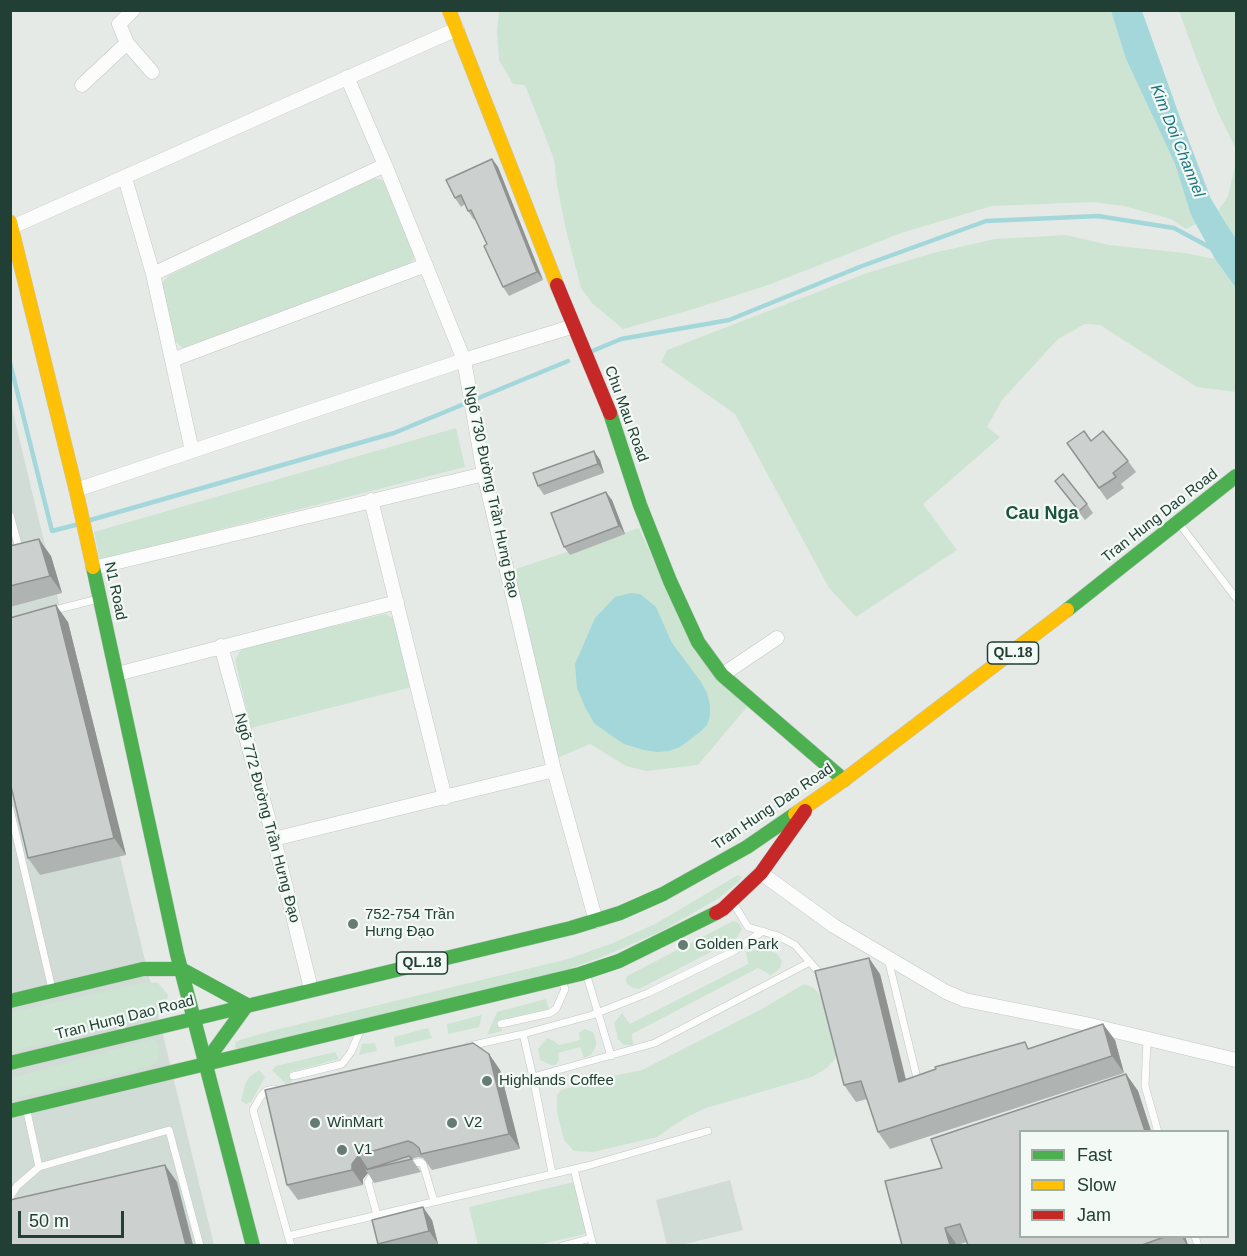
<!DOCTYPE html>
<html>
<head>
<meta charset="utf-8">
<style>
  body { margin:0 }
  #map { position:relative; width:1247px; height:1256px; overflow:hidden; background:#e5eae7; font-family:Arial,sans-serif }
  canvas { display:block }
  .frame { position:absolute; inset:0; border:12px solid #213f34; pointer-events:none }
  .legend { position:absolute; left:1019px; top:1130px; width:210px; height:108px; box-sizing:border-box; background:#f3f9f5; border:2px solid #9fafa8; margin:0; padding:8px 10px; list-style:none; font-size:18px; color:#213f34 }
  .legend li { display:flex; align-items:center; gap:12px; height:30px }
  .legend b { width:30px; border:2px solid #9fafa8 }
  .scale { position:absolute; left:18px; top:1211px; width:106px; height:27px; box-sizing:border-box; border:3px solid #213f34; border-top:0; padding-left:8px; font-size:18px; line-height:21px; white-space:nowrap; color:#213f34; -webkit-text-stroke:4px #f3f9f5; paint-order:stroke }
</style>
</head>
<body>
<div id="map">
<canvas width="1247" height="1256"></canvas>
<div class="frame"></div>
<ul class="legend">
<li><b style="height:8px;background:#4caf50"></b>Fast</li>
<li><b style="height:8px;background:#ffc107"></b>Slow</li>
<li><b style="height:8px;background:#c62828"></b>Jam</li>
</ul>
<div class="scale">50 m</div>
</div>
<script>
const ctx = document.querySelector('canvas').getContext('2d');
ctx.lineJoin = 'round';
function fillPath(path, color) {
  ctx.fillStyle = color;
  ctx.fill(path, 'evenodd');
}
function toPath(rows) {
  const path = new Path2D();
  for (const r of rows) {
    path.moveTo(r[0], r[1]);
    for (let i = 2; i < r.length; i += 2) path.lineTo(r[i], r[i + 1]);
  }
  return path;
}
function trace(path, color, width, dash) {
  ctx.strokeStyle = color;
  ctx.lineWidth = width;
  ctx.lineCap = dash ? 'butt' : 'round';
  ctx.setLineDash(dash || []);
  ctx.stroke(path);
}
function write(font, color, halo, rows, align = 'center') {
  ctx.font = font + ' Arial,sans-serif';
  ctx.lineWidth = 4.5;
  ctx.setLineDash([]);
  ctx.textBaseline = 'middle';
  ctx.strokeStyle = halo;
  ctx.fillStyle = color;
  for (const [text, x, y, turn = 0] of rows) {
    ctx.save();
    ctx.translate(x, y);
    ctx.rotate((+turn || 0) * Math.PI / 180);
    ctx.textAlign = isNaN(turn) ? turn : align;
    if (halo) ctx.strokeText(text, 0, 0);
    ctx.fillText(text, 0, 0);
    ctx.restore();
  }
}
fillPath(toPath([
  [10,400,155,1002,214,1245,11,1245],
  [730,1180,743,1230,681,1245,667,1245,656,1200]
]), '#d2dcd7');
fillPath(toPath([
  [499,11,1111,11,1126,59,1175,164,1191,215,1196,224,1186,229,1171,219,1124,206,1093,202,992,206,901,233,771,284,697,308,623,329,592,303,581,288,566,230,557,185,554,159,525,85,513,84,499,60,497,32],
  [1179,11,1236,11,1236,149,1219,115,1195,55],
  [1236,162,1236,239,1219,210,1228,196],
  [374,178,380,179,387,183,417,252,411,264,406,268,183,348,175,342,159,287,168,276],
  [1066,235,1109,245,1185,253,1215,259,1236,288,1236,392,1197,387,1100,325,1085,324,1058,339,1002,400,987,427,1000,437,923,504,957,550,856,617,829,588,735,414,661,362,667,350,867,273,933,253,995,239],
  [456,428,465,467,100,560,94,532],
  [639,528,663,581,747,707,698,765,646,771,626,766,590,744,555,759,513,570],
  [385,614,395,619,412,687,251,728,235,660,242,648],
  [738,875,742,877,737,883,719,898,662,931,602,957,558,973,239,1050,235,1047,236,1042,240,1040,267,1032,568,959,613,943,655,924],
  [733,921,739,923,742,929,736,939,639,989,633,988,627,984,626,980,627,976],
  [765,948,777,954,782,961,780,968,774,973,771,975,758,968,632,1034,633,1045,624,1045,618,1039,614,1023,622,1013,630,1024,748,964,746,952],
  [147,982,158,983,168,995,165,1008,154,1018,11,1051,10,1013],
  [804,984,814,988,823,999,840,1044,835,1059,827,1068,812,1077,706,1108,685,1118,657,1137,593,1152,574,1151,564,1140,557,1112,557,1095,561,1090,612,1076,642,1070,760,1010],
  [546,999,549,1009,500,1020,502,1031,487,1035,497,1012],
  [482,1015,479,1027,448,1034,447,1024],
  [428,1028,432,1038,395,1047,394,1037],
  [584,1029,593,1032,596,1040,596,1046,591,1055,584,1058,580,1047,558,1053,559,1059,556,1065,551,1065,540,1060,538,1049,547,1038,554,1041,559,1045,580,1040,579,1033],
  [153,1039,158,1044,160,1052,157,1061,151,1066,11,1099,11,1078],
  [375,1043,377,1051,359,1055,362,1044],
  [335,1052,339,1059,290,1072,292,1082,286,1084,272,1070,276,1066],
  [259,1070,265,1077,251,1102,246,1104,241,1101,245,1084,249,1077],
  [578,1181,590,1233,537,1245,478,1245,469,1207]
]), '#cde4d2');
fillPath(toPath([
  [1111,11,1142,11,1182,123,1211,199,1236,239,1236,288,1215,259,1191,215,1175,164,1126,59],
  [631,593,640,594,656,607,672,643,701,682,707,693,710,705,710,715,707,725,700,732,680,747,669,751,657,752,644,750,624,744,609,734,594,723,585,707,577,688,575,664,595,618,615,597]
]), '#a3d7da');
trace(toPath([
  [590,352,621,339,729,320,862,266,986,221,1098,216,1174,228,1213,249],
  [10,363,52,531,79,524],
  [87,521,394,433,568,361]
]), '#a3d7da', 4.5);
const lane = toPath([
  [10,515,19,548,10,550],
  [1181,526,1236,598],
  [51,611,98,599],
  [10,809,52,989],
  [732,901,748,927,778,936,795,945,823,977],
  [763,931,732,952,648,993,592,1015,523,1034,533,1077,655,1043,810,962],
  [888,959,918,1082],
  [586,973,611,1056],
  [501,1024,550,1013,556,1009,565,989,561,979],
  [1147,1040,1145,1086,1158,1132],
  [469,1046,523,1034],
  [293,1076,342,1064,351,1052,361,1029],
  [533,1077,552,1173],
  [274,1089,266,1091,261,1096,253,1110,291,1246],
  [26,1107,39,1167],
  [408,1165,420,1162,423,1164,434,1201],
  [574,1169,593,1246],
  [10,1197,17,1186,39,1167,169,1130,200,1246],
  [377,1215,368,1182,372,1176,377,1173],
  [288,1236,587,1166,708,1131],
  [1195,1236,1198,1246],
  [562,1246,591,1238]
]);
const street = toPath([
  [127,43,152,72],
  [347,77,385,165,464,360,484,474,554,770,596,921],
  [82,85,127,43,119,24,133,10],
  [125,178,153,274,192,451],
  [12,227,457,29],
  [153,274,385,165],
  [172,360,426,265],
  [76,490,464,360,574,326],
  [371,500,445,798],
  [93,568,484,474],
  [221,646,274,839,311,989],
  [117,674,397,602],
  [722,675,777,638],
  [274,839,554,770],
  [761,873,834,926,946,992,965,1000,1086,1024,1236,1060]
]);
const fast = toPath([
  [610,413,640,505,670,581,698,642,722,675,844,780],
  [93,567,177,954,253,1246],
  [1067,610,1236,476],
  [10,1001,143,969,181,969,247,1005],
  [10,1063,571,928,620,913,663,894,747,847,795,814],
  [205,1063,247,1005],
  [10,1111,580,974,619,961,716,913]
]);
const slow = toPath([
  [449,10,557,285],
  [10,222,76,490,93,567],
  [795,814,844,780,1067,610]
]);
const jam = toPath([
  [557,285,610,413],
  [716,913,723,909,761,873,805,811]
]);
trace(lane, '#c2c7c4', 8);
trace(street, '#c2c7c4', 15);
trace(fast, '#c0c8c4', 15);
trace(slow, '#c0c8c4', 15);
trace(jam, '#c0c8c4', 15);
trace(lane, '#fbfcfb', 7);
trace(street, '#fbfcfb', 14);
trace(fast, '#4caf50', 14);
trace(slow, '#ffc107', 14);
trace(jam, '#c62828', 14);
fillPath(toPath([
  [492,159,498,167,543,280,509,296,503,287,487,244,475,219,474,220,468,211,465,204,461,207,455,198],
  [1091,441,1128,461,1136,472,1121,484,1124,488,1107,500,1067,443],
  [594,451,600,460,604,473,544,495,538,486],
  [1055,481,1087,504,1093,513,1085,520],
  [612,500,625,534,570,555,564,547],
  [10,546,51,556,62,593,10,607],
  [68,622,126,855,40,875,28,858],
  [880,974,906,1079,1030,1048,1115,1040,1124,1073,890,1149,878,1132,867,1099,856,1102,844,1085],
  [489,1054,500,1070,520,1149,432,1170,423,1158,418,1157,412,1159,421,1172,374,1183,368,1173,363,1179,363,1185,298,1200,287,1185],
  [1126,1074,1138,1091,1151,1131,1020,1131,1020,1236,1185,1236,1188,1245,968,1245,967,1242,957,1245,902,1245,885,1181,942,1168,931,1139],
  [432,1220,438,1244,430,1245,379,1245,378,1244]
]), '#afb4b2');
fillPath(toPath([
  [492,159,498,167,543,280,537,272],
  [594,451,600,460,604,473,598,464],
  [606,492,612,500,625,534,619,526],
  [39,539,51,556,62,593,50,576],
  [56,605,68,622,126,855,114,838],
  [869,958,880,974,910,1098,899,1082],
  [1103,1024,1115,1040,1124,1073,1112,1056],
  [489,1054,500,1070,520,1149,509,1134],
  [1126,1074,1138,1091,1151,1131,1145,1131],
  [359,1155,368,1169,365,1170,368,1173,363,1179,363,1185,352,1170,352,1164],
  [165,1165,177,1182,193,1245,186,1245],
  [423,1207,432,1220,438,1244,429,1231],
  [945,1228,957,1245,950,1245],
  [1181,1236,1185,1236,1188,1245,1187,1245]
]), '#8f9291');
const building = toPath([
  [492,159,537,272,503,287,484,246,487,244,471,210,468,211,461,195,455,198,446,180,492,159],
  [1084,431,1091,441,1103,431,1128,461,1113,473,1116,477,1099,488,1067,443,1084,431],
  [594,451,598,464,538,486,533,473,594,451],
  [1063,474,1087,504,1079,511,1055,481,1063,474],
  [606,492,619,526,564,547,551,513,606,492],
  [39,539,50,576,10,586,10,546,39,539],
  [56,605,114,838,28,858,10,782,10,618,56,605],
  [869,958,899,1082,936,1069,935,1067,1025,1042,1028,1049,1103,1024,1112,1056,878,1132,861,1081,844,1085,815,971,869,958],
  [473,1043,489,1054,509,1134,421,1154,419,1148,413,1143,408,1141,359,1155,352,1164,352,1170,287,1185,265,1090,473,1043],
  [1126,1074,1145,1131,1020,1131,1020,1236,1167,1236,1142,1245,968,1245,960,1224,945,1228,950,1245,902,1245,885,1181,942,1168,931,1139,1126,1074],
  [409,1156,412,1159,365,1170,409,1156],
  [165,1165,186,1245,10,1245,10,1200,165,1165],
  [423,1207,429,1231,378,1244,372,1220,423,1207]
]);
fillPath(building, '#ccd1cf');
trace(building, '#8f9291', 1.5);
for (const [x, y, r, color] of [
  [353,924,6,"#667b73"],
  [683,945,6,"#667b73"],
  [487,1081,6,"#667b73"],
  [315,1123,6,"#667b73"],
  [452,1123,6,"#667b73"],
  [342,1150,6,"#667b73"]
]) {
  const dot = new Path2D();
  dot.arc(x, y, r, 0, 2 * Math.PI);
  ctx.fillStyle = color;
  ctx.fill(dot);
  trace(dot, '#f3f9f5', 2);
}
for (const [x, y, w] of [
  [1013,653,51],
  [422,963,51]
]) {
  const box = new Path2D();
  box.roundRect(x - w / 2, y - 11, w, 22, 4.5);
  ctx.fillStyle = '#f3f9f5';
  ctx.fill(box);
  trace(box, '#213f34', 1.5);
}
write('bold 14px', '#213f34', null, [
  ["QL.18",1013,653],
  ["QL.18",422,963]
]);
write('15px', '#213f34', '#f3f9f5', [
  ["Chu Mau Road",626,414,70],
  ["Ngõ 730 Đường Trần Hưng Đạo",491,492,78],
  ["Tran Hung Dao Road",1160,516,-38],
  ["N1 Road",115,591,78],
  ["Tran Hung Dao Road",773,807,-34],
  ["Ngõ 772 Đường Trần Hưng Đạo",267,818,75],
  ["Tran Hung Dao Road",125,1018,-14]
]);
write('15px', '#213f34', '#f3f9f5', [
  ["752-754 Trần",365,915],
  ["Hưng Đạo",365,932],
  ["Golden Park",695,945],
  ["Highlands Coffee",499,1081],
  ["WinMart",327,1123],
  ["V2",464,1123],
  ["V1",354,1150]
], 'left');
write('italic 16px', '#18757e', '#f3f9f5', [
  ["Kim Doi Channel",1177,141,68]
]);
write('bold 18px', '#1c5240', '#f3f9f5', [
  ["Cau Nga",1042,514]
]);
</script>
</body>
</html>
